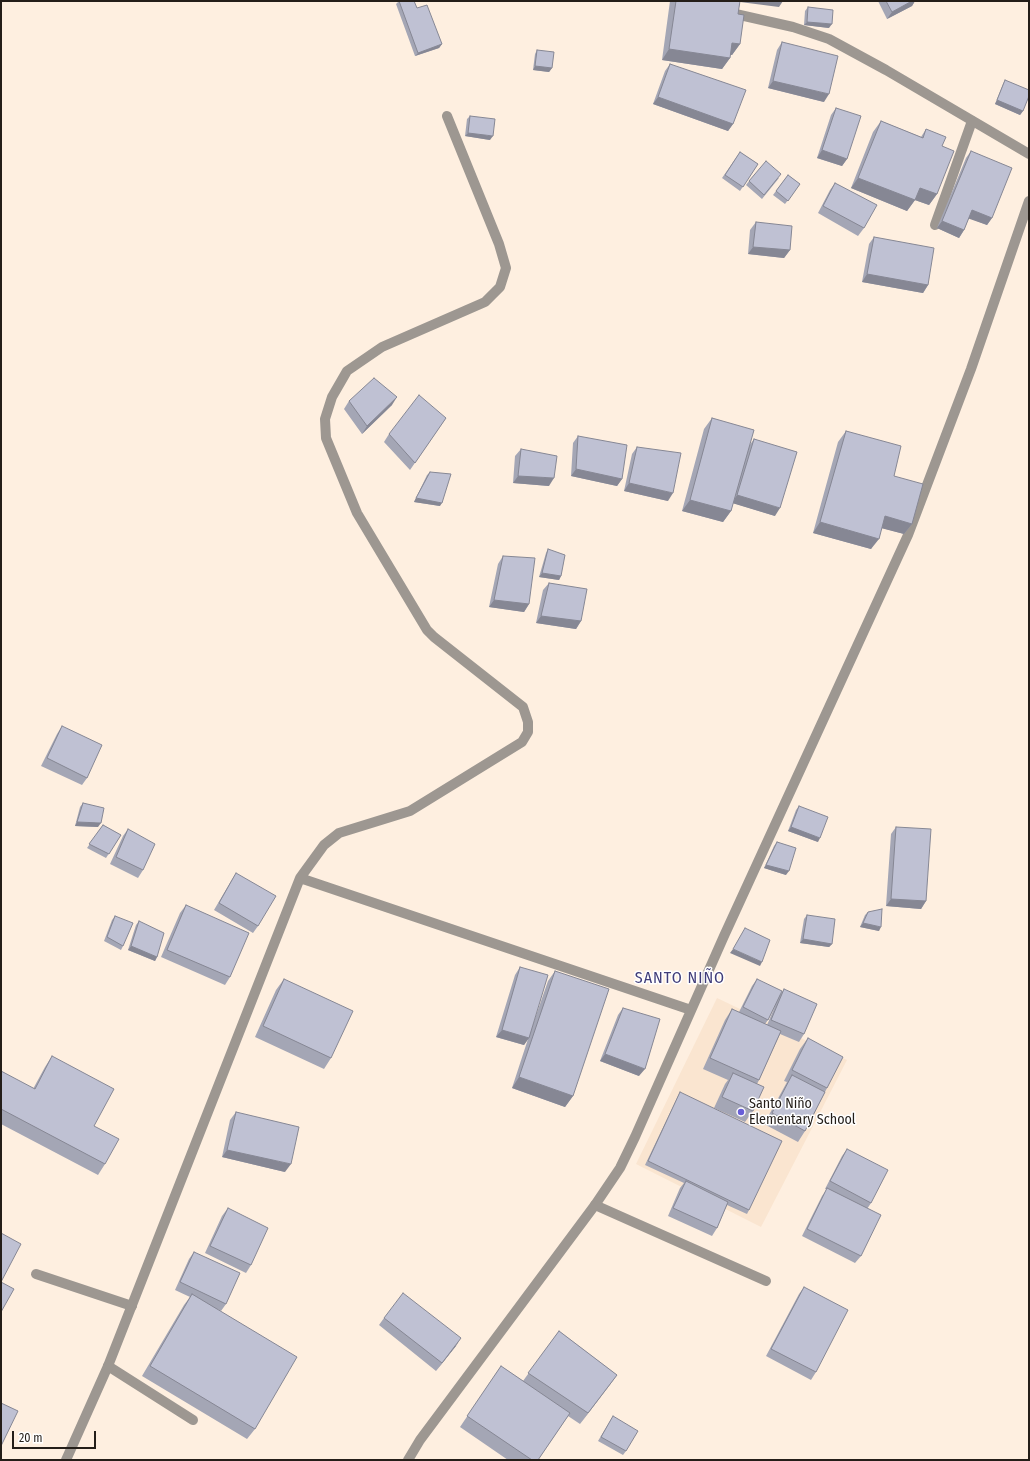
<!DOCTYPE html>
<html>
<head>
<meta charset="utf-8">
<style>
  body { margin:0 }
  #map { position:relative; width:1030px; height:1461px; overflow:hidden; background:#feefe0; font-family:"Fira Sans Condensed",sans-serif }
  canvas { display:block }
  .frame { position:absolute; inset:0; border:2px solid #241e19; pointer-events:none }
  .scale { position:absolute; left:12px; top:1431px; width:84px; height:18px; box-sizing:border-box; border:2px solid #241e19; border-top:0; padding-left:5px; font-size:12px; line-height:14px; white-space:nowrap; color:#241e19; -webkit-text-stroke:3px #fff; paint-order:stroke }
</style>
</head>
<body>
<div id="map">
<canvas width="1030" height="1461"></canvas>
<div class="frame"></div>
<div class="scale">20 m</div>
</div>
<script>
const ctx = document.querySelector('canvas').getContext('2d');
ctx.lineJoin = 'round';
function fillPath(path, color) {
  ctx.fillStyle = color;
  ctx.fill(path, 'evenodd');
}
function toPath(rows) {
  const path = new Path2D();
  for (const r of rows) {
    path.moveTo(r[0], r[1]);
    for (let i = 2; i < r.length; i += 2) path.lineTo(r[i], r[i + 1]);
  }
  return path;
}
function trace(path, color, width, dash) {
  ctx.strokeStyle = color;
  ctx.lineWidth = width;
  ctx.lineCap = dash ? 'butt' : 'round';
  ctx.setLineDash(dash || []);
  ctx.stroke(path);
}
function write(font, color, halo, rows, align = 'center') {
  ctx.font = font + ' "Fira Sans Condensed",sans-serif';
  ctx.lineWidth = 3;
  ctx.setLineDash([]);
  ctx.textBaseline = 'middle';
  ctx.strokeStyle = halo;
  ctx.fillStyle = color;
  for (const [text, x, y, turn = 0] of rows) {
    ctx.save();
    ctx.translate(x, y);
    ctx.rotate((+turn || 0) * Math.PI / 180);
    ctx.textAlign = isNaN(turn) ? turn : align;
    if (halo) ctx.strokeText(text, 0, 0);
    ctx.fillText(text, 0, 0);
    ctx.restore();
  }
}
fillPath(toPath([
  [717,998,847,1060,761,1227,636,1164]
]), '#fae5d0');
trace(toPath([
  [935,225,972,121],
  [595,1205,766,1281],
  [36,1274,132,1306],
  [108,1366,193,1420]
]), '#9d9791', 10);
trace(toPath([
  [731,13,793,27,829,39,886,70,1029,154],
  [300,878,324,845,339,833,410,811,522,742,528,732,528,722,523,707,434,637,427,630,357,513,326,438,325,419,332,397,347,371,382,347,485,302,500,287,506,268,499,244,447,116],
  [66,1460,108,1366,300,878,691,1010],
  [408,1460,420,1440,595,1205,620,1168,635,1137,724,936,908,535,971,369,1029,201]
]), '#9d9791', 10);
fillPath(toPath([
  [399,1,414,1,417,8,442,44,439,48,415,56,396,4],
  [670,1,740,1,738,14,740,44,732,55,730,54,730,58,722,69,662,60],
  [878,1,915,1,912,6,887,19],
  [808,7,829,28,804,25,805,11],
  [782,42,824,102,768,88,777,50],
  [537,50,552,68,549,72,533,70,535,54],
  [670,64,733,124,728,131,653,104,665,71],
  [1005,80,1023,111,1020,115,995,104,1003,84],
  [836,108,847,159,842,166,817,158,831,115],
  [470,116,490,140,465,136,467,119],
  [881,121,921,137,926,129,942,146,937,194,929,205,915,200,907,211,851,188,873,132],
  [971,151,992,218,987,225,969,218,964,230,959,238,937,228,966,158],
  [740,152,758,164,740,191,722,178],
  [788,175,800,184,785,204,773,195],
  [779,178,762,199,746,185,749,181],
  [835,183,864,228,858,236,818,213,830,190],
  [756,222,790,250,784,258,748,254,750,230],
  [874,237,928,285,923,293,862,282,869,244],
  [349,401,392,405,362,434,344,409],
  [446,418,410,470,384,442,389,434],
  [712,418,749,446,754,439,775,516,733,503,731,511,723,522,682,511,704,429],
  [846,431,894,476,912,524,904,534,882,528,871,549,813,533,838,442],
  [578,436,622,479,617,486,571,476,573,443],
  [637,447,668,501,624,491,632,454],
  [521,449,549,486,513,483,515,456],
  [430,472,440,506,414,502,427,475],
  [548,549,561,576,559,580,539,577,546,553],
  [503,556,529,604,524,612,489,607,498,564],
  [549,583,581,621,576,629,536,623,543,590],
  [62,726,87,778,82,785,41,766,57,734],
  [83,803,98,827,75,826,80,807],
  [799,806,818,842,788,831,796,810],
  [103,825,121,835,106,858,87,848],
  [896,827,926,901,921,909,886,906,891,834],
  [128,829,143,870,138,878,110,864,123,836],
  [777,842,786,875,764,868,774,846],
  [236,873,258,926,253,933,214,910,231,881],
  [186,905,230,977,225,985,161,957,180,913],
  [868,912,879,931,860,927,865,915],
  [807,915,832,944,829,947,800,943,804,919],
  [115,916,123,946,121,950,104,941,112,920],
  [139,921,157,957,155,961,128,950,136,925],
  [520,967,532,1027,548,981,555,971,573,1096,565,1107,512,1088,528,1039,524,1045,496,1037,515,975],
  [284,979,331,1058,324,1069,255,1037,276,990],
  [757,979,780,995,784,989,804,1034,799,1042,780,1034,759,1080,757,1084,753,1111,745,1122,714,1108,725,1084,728,1080,703,1069,725,1020,732,1009,739,1012,752,986],
  [776,1004,767,1025,765,1024,768,1020],
  [623,1008,639,1076,600,1061,618,1015],
  [808,1038,827,1088,825,1092,805,1131,798,1142,764,1124,787,1082,784,1081,800,1049],
  [52,1056,94,1126,105,1164,98,1175,1,1124,1,1071,33,1089,45,1067],
  [680,1092,749,1210,747,1214,727,1205,717,1228,712,1236,668,1216,680,1188,684,1183,645,1165,678,1096],
  [236,1112,285,1172,222,1157,230,1120],
  [847,1149,871,1203,867,1209,861,1256,855,1263,802,1236,822,1196,827,1189,825,1189,842,1156],
  [228,1208,251,1265,246,1273,205,1253,222,1216],
  [194,1252,226,1304,221,1311,217,1309,255,1429,247,1439,142,1376,184,1305,190,1297,175,1290,189,1259],
  [804,1287,816,1372,811,1380,766,1356,799,1294],
  [384,1318,456,1346,436,1371,379,1325],
  [559,1331,617,1375,580,1424,568,1416,538,1460,508,1460,460,1427,501,1366,523,1381],
  [613,1416,626,1451,623,1455,598,1441]
]), '#a4a6b5');
fillPath(toPath([
  [741,1,783,1,779,7,740,2],
  [912,1,915,1,912,6,887,19,892,12],
  [807,22,832,24,829,28,804,25],
  [732,43,740,44,732,55,725,54],
  [442,44,439,48,415,56,418,53],
  [669,49,730,58,722,69,662,60],
  [535,66,552,68,549,72,533,70],
  [773,81,829,94,824,102,768,88],
  [658,97,733,124,728,131,653,104],
  [997,100,1023,111,1020,115,995,104],
  [468,133,493,136,490,140,465,136],
  [822,150,847,159,842,166,817,158],
  [858,178,915,200,907,211,851,188],
  [920,188,937,194,929,205,912,199],
  [972,210,992,218,987,225,967,218],
  [942,221,964,230,959,238,937,228],
  [753,247,790,250,784,258,748,254],
  [867,274,928,285,923,293,862,282],
  [397,397,392,405,362,434,367,426],
  [576,469,622,479,617,486,571,476],
  [518,476,554,478,549,486,513,483],
  [629,483,673,493,668,501,624,491],
  [737,495,780,508,775,516,732,503],
  [416,498,442,503,440,506,414,502],
  [690,500,731,511,723,522,682,511],
  [885,516,912,524,904,534,877,527],
  [820,522,879,539,871,549,813,533],
  [542,573,561,576,559,580,539,577],
  [494,600,529,604,524,612,489,607],
  [541,616,581,621,576,629,536,623],
  [77,822,101,823,98,827,75,826],
  [791,827,820,838,818,842,788,831],
  [766,865,789,871,786,875,764,868],
  [891,899,926,901,921,909,886,906],
  [863,923,881,927,879,931,860,927],
  [803,939,832,944,829,947,800,943],
  [131,946,157,957,155,961,128,950],
  [733,949,762,962,760,966,730,953],
  [502,1030,529,1038,524,1045,496,1037],
  [605,1054,645,1069,639,1076,600,1061],
  [519,1077,573,1096,565,1107,512,1088],
  [227,1150,291,1164,285,1172,222,1157],
  [461,1338,456,1346,436,1371,442,1363],
  [617,1375,609,1386,580,1424,588,1413]
]), '#868794');
const building = toPath([
  [399,1,414,1,417,8,427,5,442,44,418,53,399,1],
  [676,1,740,1,738,14,744,15,740,44,732,43,730,58,669,49,676,1],
  [886,1,912,1,892,12,886,1],
  [808,7,833,10,832,24,807,22,808,7],
  [782,42,838,56,829,94,773,81,782,42],
  [537,50,554,52,552,68,535,66,537,50],
  [670,64,746,90,733,124,658,97,670,64],
  [1005,80,1029,90,1029,96,1023,111,997,100,1005,80],
  [836,108,861,116,847,159,822,150,836,108],
  [470,116,495,119,493,136,468,133,470,116],
  [881,121,923,138,926,129,946,137,942,146,954,151,937,194,920,188,915,200,858,178,881,121],
  [971,151,1012,168,992,218,972,210,964,230,942,221,971,151],
  [740,152,758,164,743,187,725,175,740,152],
  [766,161,781,174,764,195,749,181,766,161],
  [788,175,800,184,788,201,776,191,788,175],
  [835,183,877,205,864,228,823,206,835,183],
  [756,222,792,226,790,250,753,247,756,222],
  [874,237,934,248,928,285,867,274,874,237],
  [374,378,397,397,367,426,349,401,374,378],
  [419,395,446,418,415,463,389,434,419,395],
  [712,418,754,430,731,511,690,500,712,418],
  [846,431,901,446,894,476,923,484,912,524,885,516,879,539,820,522,846,431],
  [578,436,627,445,622,479,576,469,578,436],
  [754,439,797,452,780,508,737,495,754,439],
  [637,447,681,453,673,493,629,483,637,447],
  [521,449,557,456,554,478,518,476,521,449],
  [430,472,451,474,442,503,416,498,430,472],
  [548,549,565,555,561,576,542,573,548,549],
  [503,556,535,558,529,604,494,600,503,556],
  [549,583,587,589,581,621,541,616,549,583],
  [62,726,102,745,87,778,47,758,62,726],
  [83,803,104,808,101,823,77,822,83,803],
  [799,806,828,817,820,838,791,827,799,806],
  [103,825,121,835,109,854,89,844,103,825],
  [896,827,931,829,926,901,891,899,896,827],
  [128,829,155,844,143,870,116,857,128,829],
  [777,842,796,848,789,871,766,865,777,842],
  [236,873,276,896,258,926,219,903,236,873],
  [186,905,249,933,230,977,167,950,186,905],
  [882,909,881,927,863,923,868,912,882,909],
  [807,915,835,919,832,944,803,939,807,915],
  [115,916,133,923,123,946,107,937,115,916],
  [139,921,164,933,157,957,131,946,139,921],
  [745,928,770,940,762,962,733,949,745,928],
  [520,967,548,975,529,1038,502,1030,520,967],
  [555,971,609,989,573,1096,519,1077,555,971],
  [284,979,353,1011,331,1058,263,1026,284,979],
  [757,979,782,991,768,1020,743,1007,757,979],
  [784,989,817,1004,804,1034,771,1020,784,989],
  [623,1008,660,1019,645,1069,605,1054,623,1008],
  [732,1009,781,1031,759,1080,710,1058,732,1009],
  [808,1038,843,1057,827,1088,792,1070,808,1038],
  [52,1056,114,1089,94,1126,119,1139,105,1164,1,1109,1,1071,35,1089,52,1056],
  [733,1073,764,1087,753,1111,722,1097,733,1073],
  [792,1075,825,1092,805,1131,772,1113,792,1075],
  [680,1092,782,1141,749,1210,648,1161,680,1092],
  [236,1112,299,1127,291,1164,227,1150,236,1112],
  [847,1149,888,1170,871,1203,830,1181,847,1149],
  [686,1181,728,1202,717,1228,673,1208,686,1181],
  [827,1188,881,1215,861,1256,807,1229,827,1188],
  [228,1208,268,1228,251,1265,210,1246,228,1208],
  [1,1233,21,1244,1,1282,14,1289,1,1312,1,1233],
  [194,1252,240,1273,226,1304,180,1282,194,1252],
  [804,1287,848,1310,816,1372,771,1349,804,1287],
  [403,1293,461,1338,442,1363,384,1318,403,1293],
  [192,1294,297,1357,255,1429,150,1366,192,1294],
  [559,1331,617,1375,588,1413,528,1373,559,1331],
  [501,1366,570,1413,538,1460,532,1460,467,1416,501,1366],
  [1,1403,18,1411,1,1446,1,1403],
  [613,1416,638,1431,626,1451,601,1437,613,1416]
]);
fillPath(building, '#bfc1d3');
trace(building, '#868794', 1);
for (const [x, y, r, color] of [
  [741,1112,4,"#685ed7"]
]) {
  const dot = new Path2D();
  dot.arc(x, y, r, 0, 2 * Math.PI);
  ctx.fillStyle = color;
  ctx.fill(dot);
  trace(dot, '#fff', 1.5);
}
write('14px', '#241e19', '#fff', [
  ["Santo Niño",749,1104],
  ["Elementary School",749,1120]
], 'left');
ctx.letterSpacing = '1px';
write('16px', '#403d7a', '#fff', [
  ["SANTO NIÑO",680,979]
]);
ctx.letterSpacing = '0px';
</script>
</body>
</html>
